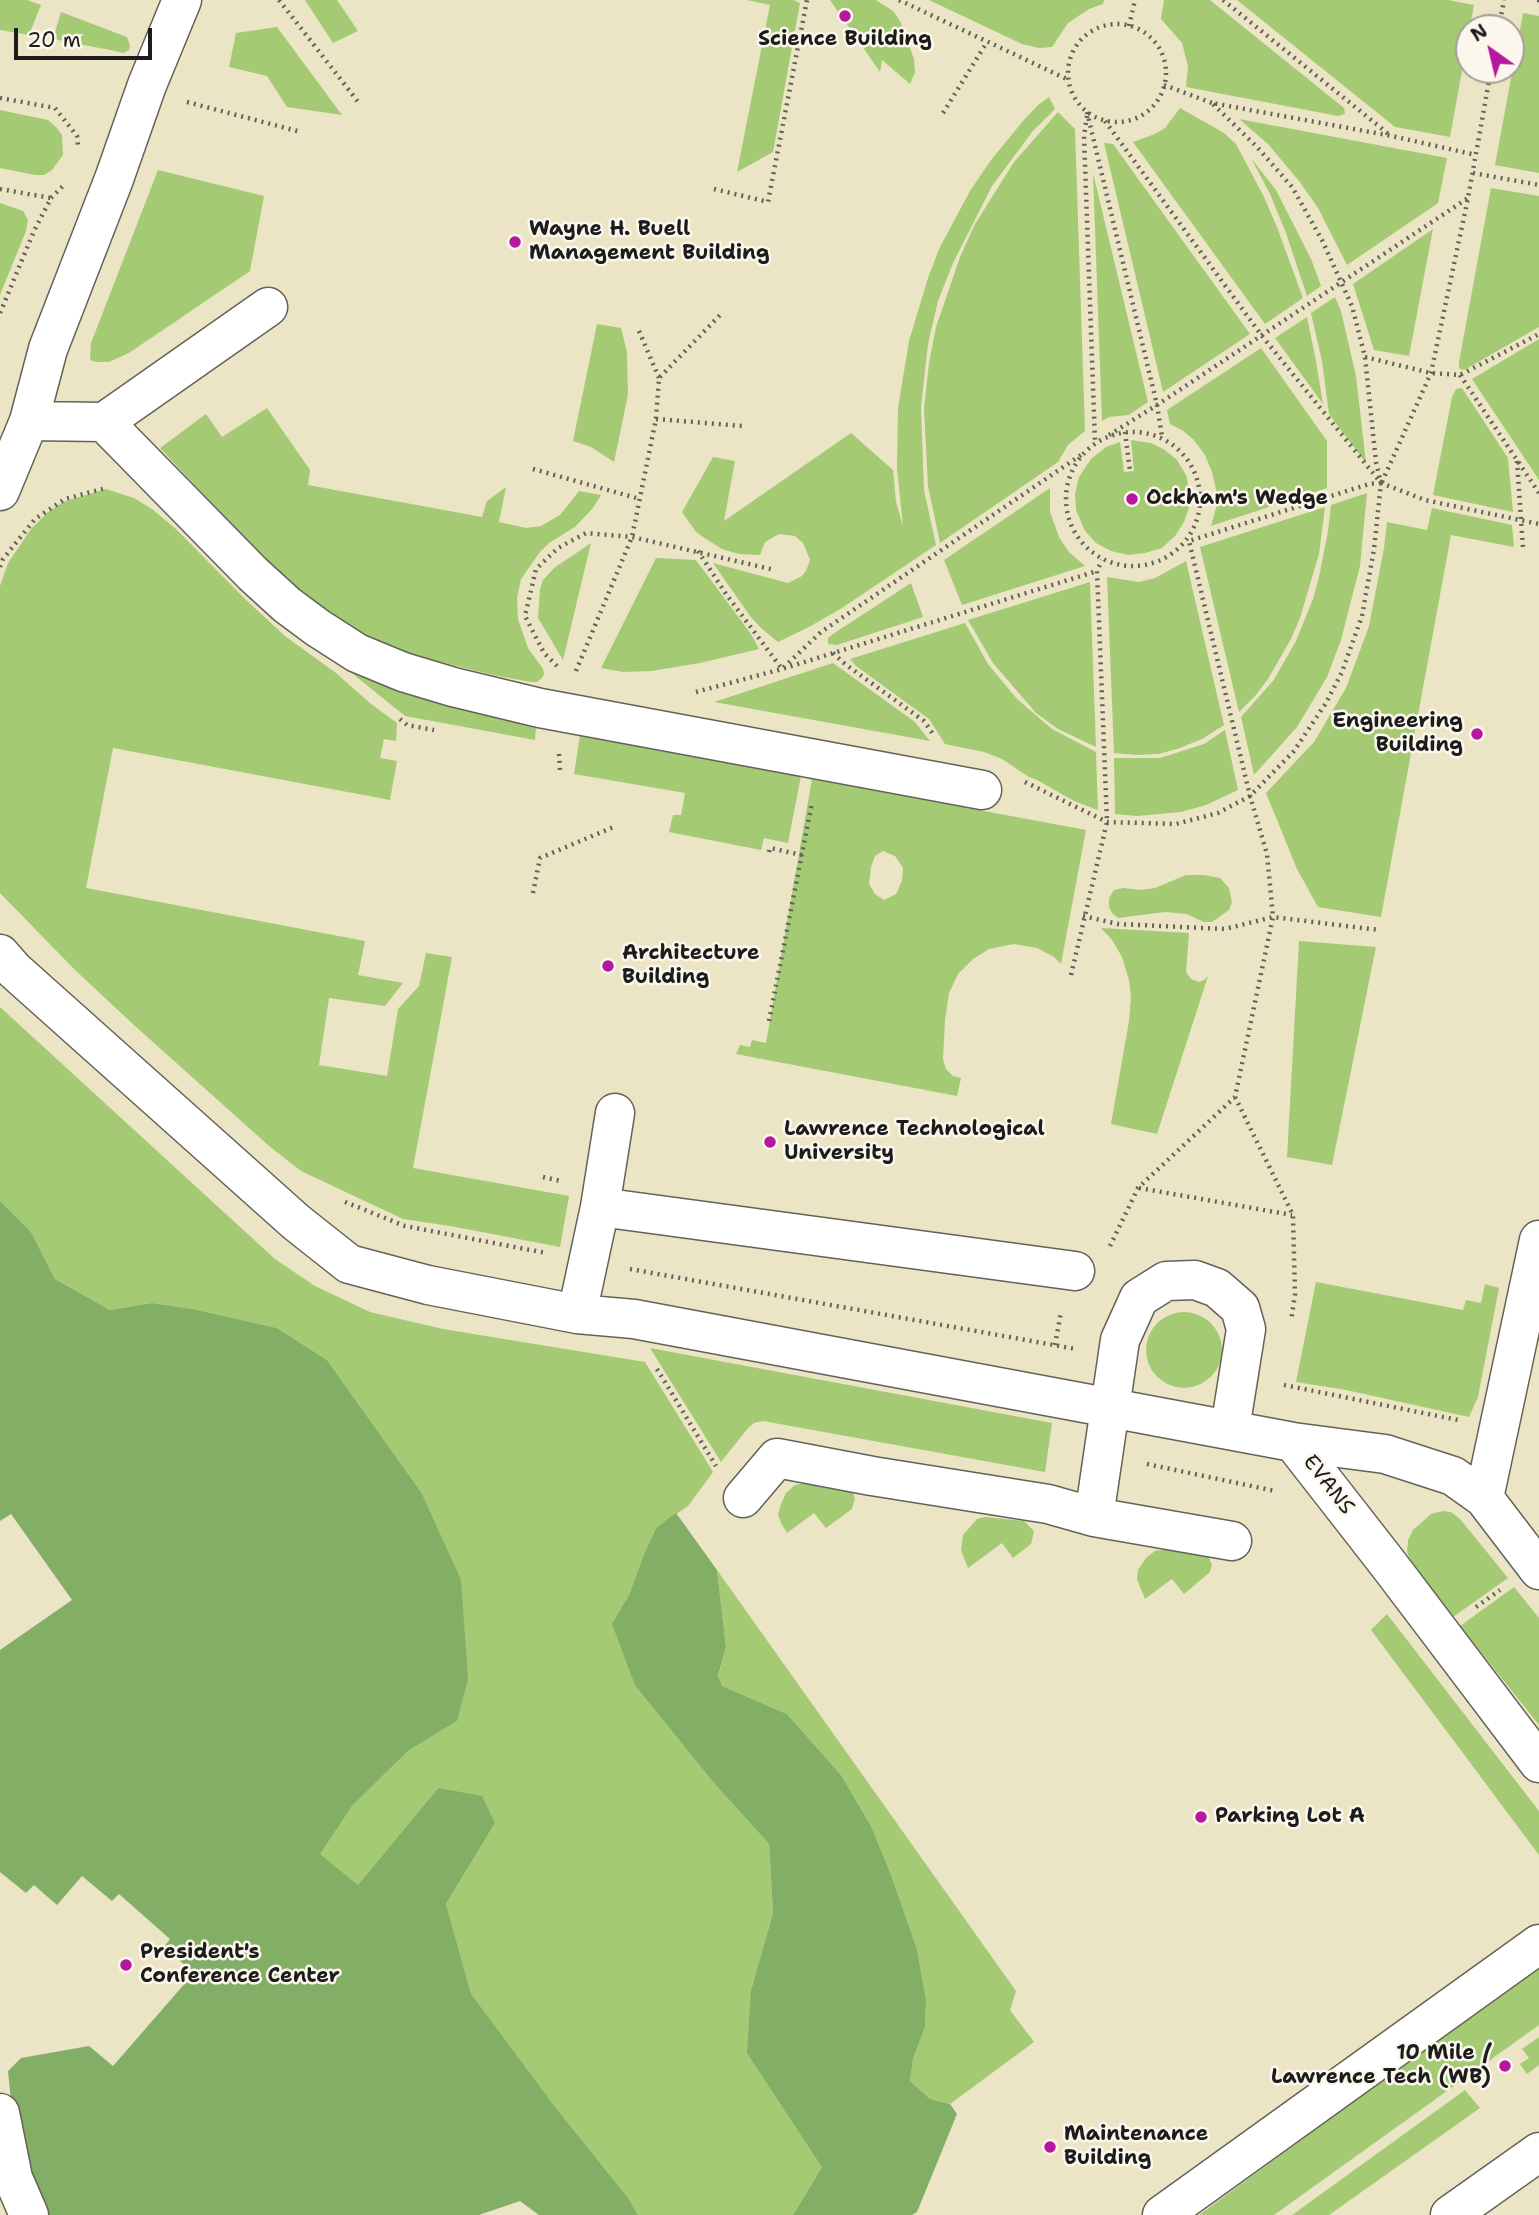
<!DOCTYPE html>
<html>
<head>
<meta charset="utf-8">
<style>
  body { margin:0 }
  #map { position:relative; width:1539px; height:2215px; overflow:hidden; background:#ebe5c6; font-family:"Shantell Sans",sans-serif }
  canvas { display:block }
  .north { position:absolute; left:1455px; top:14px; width:70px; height:70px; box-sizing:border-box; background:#fbf7ec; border:2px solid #a29f99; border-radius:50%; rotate:326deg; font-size:19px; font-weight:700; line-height:28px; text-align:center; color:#1c1c1c }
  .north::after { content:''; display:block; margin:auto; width:24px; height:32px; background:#b5179e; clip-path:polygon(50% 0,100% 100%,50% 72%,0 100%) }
  .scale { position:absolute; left:14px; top:28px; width:138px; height:32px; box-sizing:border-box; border:4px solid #1c1c1c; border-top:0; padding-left:9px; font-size:21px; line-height:24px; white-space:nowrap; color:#1c1c1c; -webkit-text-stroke:5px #fbf7ec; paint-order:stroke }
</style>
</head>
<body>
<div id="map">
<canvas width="1539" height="2215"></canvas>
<div class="north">N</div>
<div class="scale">20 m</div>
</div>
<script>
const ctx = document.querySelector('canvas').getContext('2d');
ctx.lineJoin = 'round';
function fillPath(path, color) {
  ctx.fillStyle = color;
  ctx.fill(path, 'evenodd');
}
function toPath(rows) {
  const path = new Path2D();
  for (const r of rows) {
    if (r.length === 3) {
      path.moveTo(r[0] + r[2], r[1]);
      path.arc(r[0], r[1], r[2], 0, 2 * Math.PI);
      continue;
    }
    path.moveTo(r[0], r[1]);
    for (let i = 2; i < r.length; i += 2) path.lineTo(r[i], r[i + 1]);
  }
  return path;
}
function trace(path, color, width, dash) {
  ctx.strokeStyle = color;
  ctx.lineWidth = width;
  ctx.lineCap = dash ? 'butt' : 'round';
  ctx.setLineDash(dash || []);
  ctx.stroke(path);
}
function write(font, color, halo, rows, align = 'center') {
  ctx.font = font + ' "Shantell Sans",sans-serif';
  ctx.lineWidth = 5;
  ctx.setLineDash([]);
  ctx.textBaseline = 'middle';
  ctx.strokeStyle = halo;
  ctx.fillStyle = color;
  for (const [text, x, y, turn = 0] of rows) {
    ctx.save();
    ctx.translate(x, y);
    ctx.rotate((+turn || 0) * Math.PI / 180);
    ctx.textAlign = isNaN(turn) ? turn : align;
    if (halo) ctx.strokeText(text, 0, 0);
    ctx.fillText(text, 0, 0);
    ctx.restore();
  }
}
fillPath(toPath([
  [0,0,27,0,41,5,29,35,0,30],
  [305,0,337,0,358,31,333,43],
  [747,0,793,0,800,3,773,152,737,172,770,5],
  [830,0,876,0,893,11,900,21,914,59,915,72,910,84,882,60,880,72],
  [929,0,1104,0,1103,4,1089,9,1068,23,1052,47,1039,48,1022,44],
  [1164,0,1210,0,1344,108,1345,114,1338,116,1186,87,1188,66,1182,43,1161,19],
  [1237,0,1448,0,1474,5,1450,137,1395,127],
  [61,12,127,37,130,46,129,50,124,53,115,51,53,39],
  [1523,13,1539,16,1539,173,1495,165],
  [277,27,342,115,287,107,267,76,229,67,236,33],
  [1049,97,1055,109,1032,132,992,186,953,263,938,301,928,344,921,407,924,490,936,545,842,608,809,627,778,642,761,628,750,616,713,563,788,583,802,576,806,571,810,560,803,543,795,536,779,534,765,542,760,555,739,554,722,549,706,539,696,532,682,512,713,457,735,461,724,521,851,433,893,470,896,502,903,526,897,469,898,408,909,341,928,278,939,249,970,191,991,160,1023,121,1038,105],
  [1180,108,1224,133,1236,144,1264,197,1277,227,1303,298,1265,324,1133,142,1155,134,1165,128],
  [0,110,48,120,56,127,62,135,63,155,52,170,44,175,35,175,0,168],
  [1058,112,1075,129,1085,431,1068,445,1058,462,940,543,928,486,924,409,929,363,936,327,960,257,975,224,1014,162],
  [1239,119,1447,158,1438,203,1347,265,1318,208,1299,181,1268,144],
  [1104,143,1113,144,1250,334,1163,392],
  [1251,158,1276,190,1311,259,1321,286,1307,296,1286,233,1270,194],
  [158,170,264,196,250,271,129,353,109,362,96,362,90,360,91,343],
  [1093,173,1148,402,1129,415,1109,417,1102,421],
  [1491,188,1539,196,1539,327,1466,369,1462,370,1459,368,1459,362],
  [0,203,23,211,28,220,26,231,0,295],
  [1433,229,1409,356,1374,350,1353,284],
  [1335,297,1341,311,1356,376,1366,463,1329,414,1322,361,1311,313],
  [1307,317,1316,361,1323,404,1275,338],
  [597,324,621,328,627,352,628,395,614,462,591,447,573,441],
  [1539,339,1539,480,1472,379],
  [1261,348,1327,441,1327,488,1211,526,1216,508,1216,490,1212,472,1205,455,1194,440,1182,430,1170,424,1167,410],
  [1462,388,1508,458,1513,512,1433,495,1452,397,1456,389],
  [267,408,310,470,308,485,482,517,487,501,506,487,499,522,526,528,541,526,560,515,579,491,601,495,593,508,575,527,549,543,540,552,521,579,517,598,518,619,528,648,543,669,544,674,542,678,537,682,531,682,493,675,413,655,386,646,320,609,257,552,160,448,206,414,222,437],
  [1131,440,1151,443,1165,450,1177,460,1186,475,1190,493,1189,508,1184,522,1175,536,1162,548,1145,553,1128,555,1111,551,1096,543,1085,531,1076,510,1075,494,1079,477,1091,459,1106,447,1120,442,1124,472,1134,471],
  [1050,488,1050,512,1059,537,1069,552,1085,566,962,605,944,560],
  [106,489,134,498,152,509,176,529,244,598,285,636,336,673,371,704,397,723,396,741,384,739,380,758,397,761,390,800,113,748,86,888,365,941,358,975,403,983,385,1006,329,998,319,1065,387,1076,398,1009,419,986,426,953,452,957,413,1168,569,1196,560,1247,450,1226,403,1219,301,1171,268,1145,135,1026,74,969,0,893,0,586,8,563,31,529,48,512,63,502],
  [1367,493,1360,566,1341,640,1327,677,1297,727,1254,775,1241,717,1273,681,1296,641,1313,599,1319,577,1328,531,1331,505],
  [1325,507,1319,554,1300,618,1291,639,1268,679,1255,696,1239,712,1200,547],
  [1432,508,1512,525,1514,547,1451,535,1381,917,1318,907,1297,869,1266,793,1314,742,1346,688,1369,626,1384,548,1387,522,1427,530],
  [591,543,563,660,538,618,540,589,543,580,554,568],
  [656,558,696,560,751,634,759,649,700,663,651,671,623,672,601,668],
  [1186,561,1224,725,1202,739,1180,748,1159,754,1136,755,1114,753,1107,577,1139,582,1155,578],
  [1090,582,1096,747,1058,729,1036,713,993,663,968,620],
  [911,583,923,617,837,645,828,644,828,638,833,634],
  [965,623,988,664,1017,699,1052,729,1096,752,1098,810,1074,801,1037,780,1029,777,1002,759,984,752,945,744,929,719,856,666,850,659],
  [333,658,423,698,536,728,535,740,405,716],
  [833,663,915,722,930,741,714,702],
  [1225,730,1238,790,1206,805,1181,812,1137,816,1115,814,1114,758,1160,758,1204,744],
  [580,735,801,776,788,843,764,838,761,850,669,832,673,815,681,815,685,793,574,774],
  [812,779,1086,830,1061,964,1054,957,1037,948,1014,944,989,949,973,959,958,974,949,993,945,1020,943,1059,946,1069,953,1076,961,1078,957,1096,736,1054,740,1045,750,1047,752,1040,766,1043],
  [883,851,895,856,903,868,902,881,896,894,884,900,875,894,869,884,871,867,875,856],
  [1186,875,1204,875,1220,878,1229,888,1232,902,1229,910,1212,922,1204,922,1186,914,1165,912,1118,918,1112,913,1109,907,1109,898,1114,890,1123,888,1141,890,1155,888],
  [1101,928,1189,933,1186,972,1191,979,1199,982,1204,980,1208,976,1157,1134,1111,1124,1129,1021,1131,997,1129,980,1122,957,1112,940],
  [1299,941,1376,947,1332,1165,1287,1157],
  [0,1007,275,1259,315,1286,370,1312,443,1329,645,1362,713,1472,688,1506,656,1528,644,1554,629,1595,613,1624,636,1685,713,1782,769,1844,773,1913,751,1990,822,2167,793,2215,638,2215,629,2199,556,2108,471,1995,446,1904,495,1823,438,1788,358,1885,319,1854,352,1806,408,1751,457,1721,421,1492,327,1360,277,1328,193,1309,152,1303,110,1310,55,1279,31,1232,0,1201],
  [1316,1282,1463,1310,1466,1300,1481,1303,1485,1284,1499,1288,1478,1397,1469,1417,1346,1390,1296,1382],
  [1184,1350,38],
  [650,1348,1052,1423,1045,1472,763,1421,754,1423,748,1428,721,1462],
  [805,1483,845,1488,852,1491,855,1498,852,1509,826,1528,814,1513,787,1533,781,1523,778,1514,781,1504,786,1493,795,1485],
  [1443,1511,1451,1512,1460,1519,1508,1578,1453,1617,1412,1564,1407,1552,1408,1540,1413,1530,1431,1514],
  [985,1517,1024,1521,1034,1531,1031,1544,1013,1558,1002,1543,968,1568,961,1550,963,1535,977,1519],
  [1169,1549,1204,1554,1209,1558,1212,1565,1210,1572,1184,1594,1172,1579,1145,1599,1137,1579,1138,1570,1146,1558,1155,1551],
  [717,1570,1016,1991,1010,2010,1034,2042,950,2104,930,2099,910,2081,913,2059,925,2027,926,1999,917,1949,890,1872,871,1826,841,1775,787,1714,722,1686,718,1677,726,1647],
  [1514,1587,1539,1618,1539,1725,1460,1626],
  [1387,1614,1539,1811,1539,1855,1371,1630],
  [1539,1965,1539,2025,1274,2215,1199,2215],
  [1539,2037,1539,2065,1527,2074,1520,2064,1529,2058,1522,2049],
  [1465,2090,1480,2108,1329,2215,1292,2215]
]), '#a4ca74');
fillPath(toPath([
  [0,1201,31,1232,55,1279,110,1310,152,1303,193,1309,277,1328,327,1360,421,1492,461,1580,468,1679,457,1721,408,1751,352,1806,320,1854,358,1885,438,1788,482,1796,495,1823,446,1904,471,1994,556,2108,629,2199,638,2215,539,2215,520,2201,479,2215,41,2215,17,2161,8,2071,21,2058,89,2046,113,2066,194,1973,164,1947,170,1939,119,1894,112,1901,82,1876,57,1905,34,1885,26,1893,0,1872,0,1650,72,1600,11,1514,0,1521],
  [676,1513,717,1570,726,1647,718,1676,722,1686,787,1714,841,1775,871,1826,890,1872,917,1949,926,1999,925,2027,913,2059,910,2081,930,2099,950,2104,957,2114,917,2212,912,2215,793,2215,822,2167,747,2053,751,1990,773,1913,769,1844,713,1782,635,1685,612,1624,629,1595,644,1554,656,1528]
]), '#83ae66');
const minor = toPath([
  [29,421,104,422,253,574,287,605,318,628,357,653,403,672,453,687,540,708,982,790],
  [104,422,268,307],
  [0,491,29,421,48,349,114,179,147,85,182,0],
  [0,954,14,970,296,1222,349,1264,428,1285,577,1314,634,1319,1293,1442,1385,1454,1453,1476,1484,1498,1539,1570],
  [600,1207,615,1113],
  [577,1314,600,1207,1075,1271],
  [1293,1442,1389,1565,1539,1763],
  [743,1498,777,1458,872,1476,1048,1504,1094,1517,1232,1541],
  [1484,1498,1539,1240],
  [1094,1517,1120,1340,1139,1298,1166,1281,1195,1280,1217,1288,1240,1308,1246,1329,1230,1429],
  [0,2113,13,2178,29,2215],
  [1162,2215,1539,1944]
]);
const major = toPath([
  [1450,2215,1539,2152]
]);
trace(minor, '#646258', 41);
trace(major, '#646258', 41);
trace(toPath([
  [279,0,359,103],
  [899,0,1069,80],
  [1223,0,1391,136],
  [1537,0,1539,0],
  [1117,73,49],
  [1129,26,1135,0],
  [1499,28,1504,0],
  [1164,85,1212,103],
  [0,98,55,108,77,136,78,146],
  [187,102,301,132],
  [1087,112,1157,405,1162,437],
  [943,113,987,42],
  [1087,116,1084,136,1095,442],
  [1105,121,1262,336,1381,483,1425,500,1539,524],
  [1473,173,1539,185],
  [0,189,51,198],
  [714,189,768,202,807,0],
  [0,313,34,231,51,198,63,186],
  [639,331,659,378],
  [1365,357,1431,373,1460,375,1539,334],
  [1460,375,1539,493],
  [656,419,742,426],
  [1133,499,67],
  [1125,432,1130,471],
  [1109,435,1157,405,1468,198],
  [1517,461,1523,548],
  [533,469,640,499],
  [1382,482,1431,373,1468,198,1491,70],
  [698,551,726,594,782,669,821,632,1081,455],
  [0,567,3,559,35,519,65,499,106,488],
  [833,653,845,664,924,721,935,737],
  [557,666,544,653,525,616,536,569,558,548,586,533,632,537,775,570],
  [576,671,632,537,656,419,659,378,722,313],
  [696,692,782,669,1097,571],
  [400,719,407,725,434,730],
  [559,754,560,771],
  [1025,782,1107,822,1176,824,1218,813,1250,796,1294,751,1326,703,1342,672,1362,616,1374,549,1381,483,1376,462,1365,357,1352,306,1322,240,1292,187,1257,147,1212,103,1392,136,1476,155],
  [769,852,770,848,802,855],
  [533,893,540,858,616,826],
  [1083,916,1118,924,1225,929,1273,917,1379,930],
  [1071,975,1107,822,1097,571,1102,560],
  [769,1021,812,803],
  [1235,1097,1293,1215,1295,1295,1291,1321],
  [543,1177,561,1181],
  [1139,1188,1292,1215],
  [345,1202,405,1226,546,1253],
  [1110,1246,1138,1188,1235,1097,1273,917,1267,854,1250,796,1189,541,1369,484,1381,483],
  [630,1269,1076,1349],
  [1055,1345,1061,1312],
  [657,1369,716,1466],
  [1284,1385,1458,1420],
  [1147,1464,1275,1491],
  [1476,1607,1500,1590]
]), '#646258', 4.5, [2, 5]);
trace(minor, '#fff', 38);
trace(major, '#fff', 38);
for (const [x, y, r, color] of [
  [845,16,7,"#b5179e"],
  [515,242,7,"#b5179e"],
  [1132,499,7,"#b5179e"],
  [1477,734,7,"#b5179e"],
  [608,966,7,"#b5179e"],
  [770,1142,7,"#b5179e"],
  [1201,1817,7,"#b5179e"],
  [126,1965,7,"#b5179e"],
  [1505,2066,7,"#b5179e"],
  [1050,2147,7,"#b5179e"]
]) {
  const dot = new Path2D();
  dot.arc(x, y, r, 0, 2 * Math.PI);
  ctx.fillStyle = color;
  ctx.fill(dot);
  trace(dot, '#fbf7ec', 2.5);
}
write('bold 21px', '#1c1c1c', '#fbf7ec', [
  ["Science Building",845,40,"center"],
  ["Wayne H. Buell",529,230],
  ["Management Building",529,254],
  ["Ockham's Wedge",1146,499],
  ["Engineering",1463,722,"right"],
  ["Building",1463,746,"right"],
  ["Architecture",622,954],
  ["Building",622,978],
  ["Lawrence Technological",784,1130],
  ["University",784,1154],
  ["Parking Lot A",1215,1817],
  ["President's",140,1953],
  ["Conference Center",140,1977],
  ["10 Mile /",1491,2054,"right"],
  ["Lawrence Tech (WB)",1491,2078,"right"],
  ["Maintenance",1064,2135],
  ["Building",1064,2159]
], 'left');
write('21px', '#1c1c1c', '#fbf7ec', [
  ["EVANS",1328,1485,52]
]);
</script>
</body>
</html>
